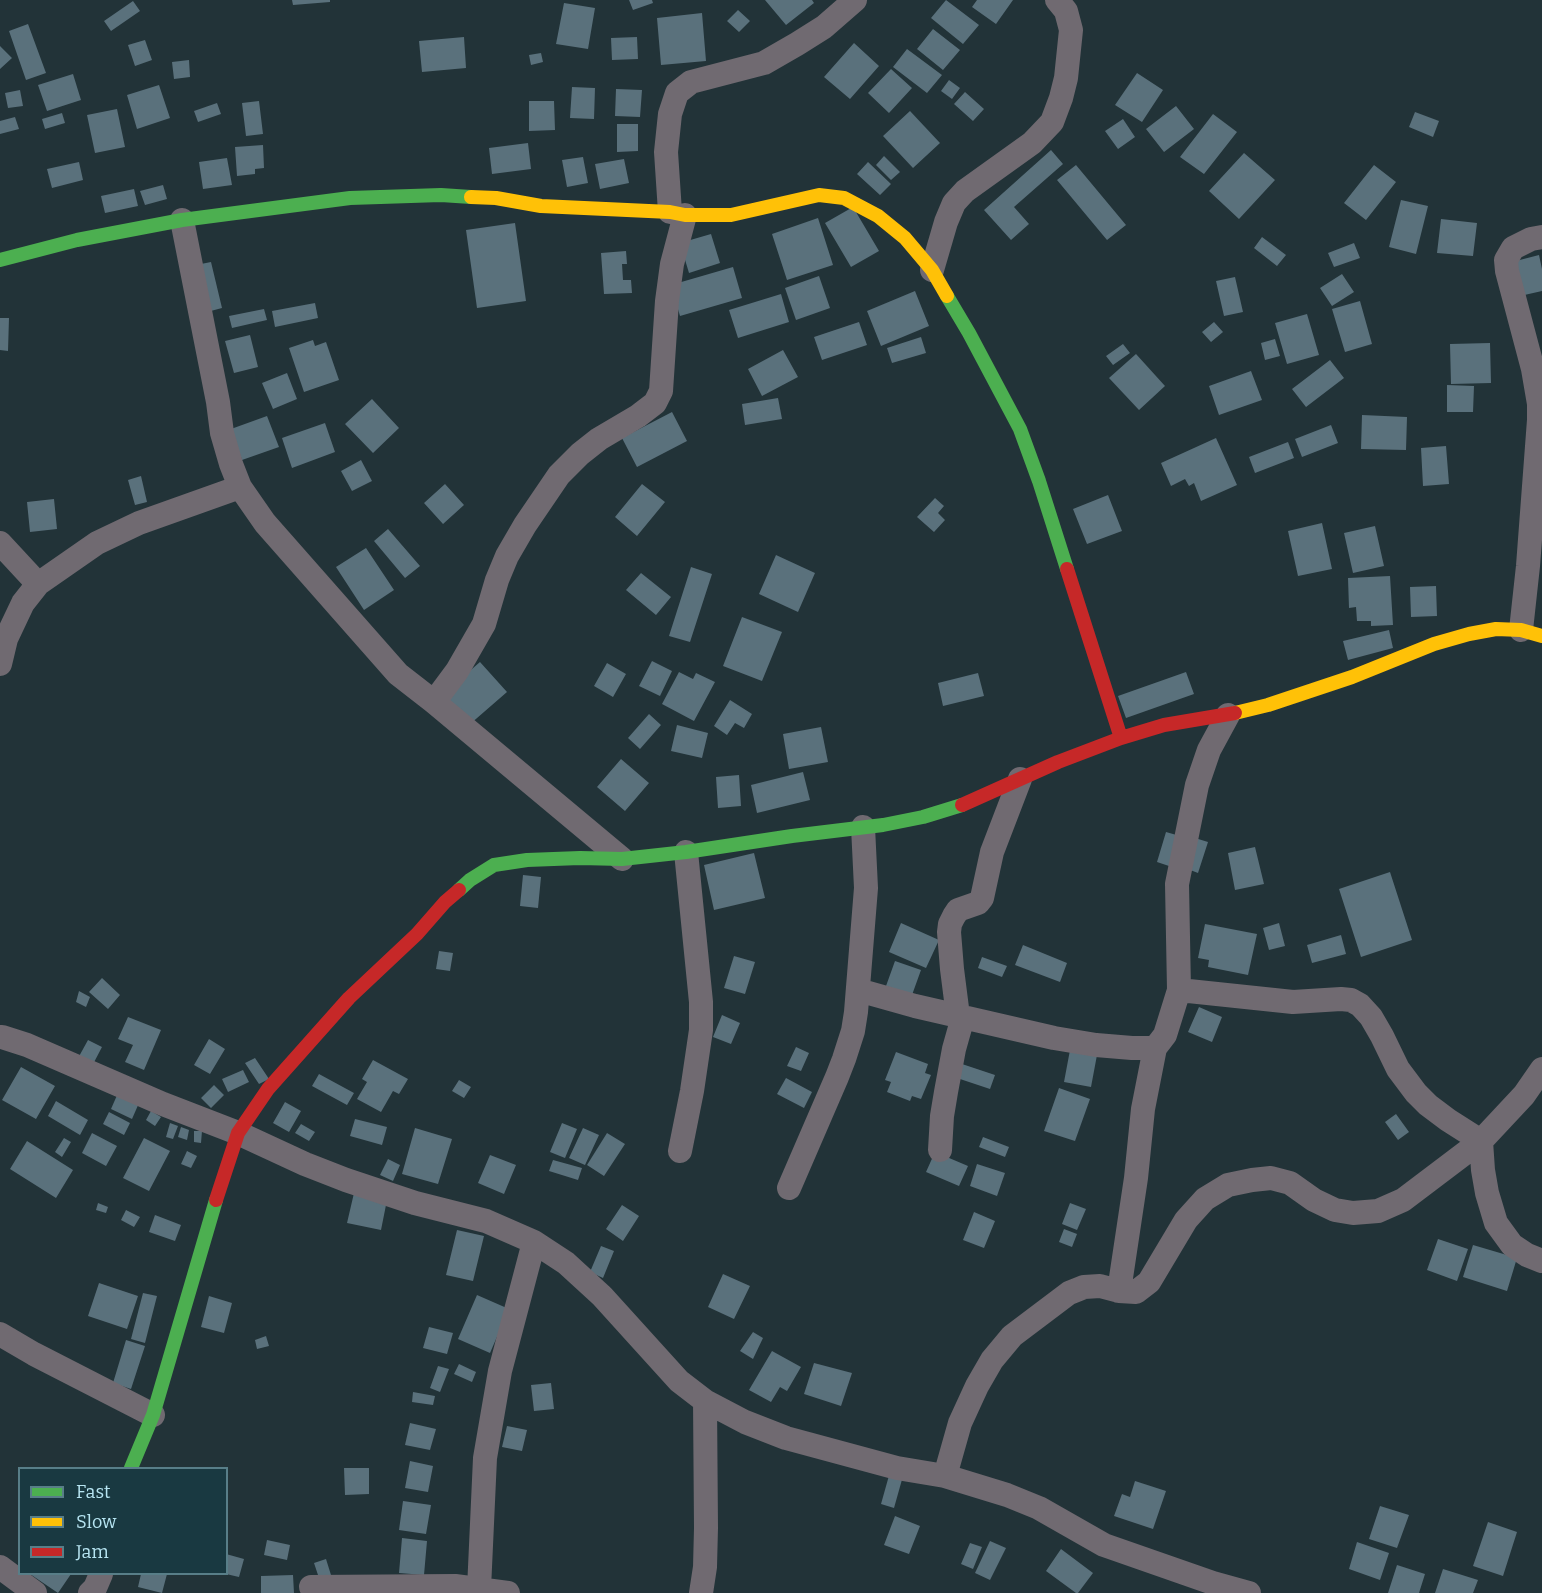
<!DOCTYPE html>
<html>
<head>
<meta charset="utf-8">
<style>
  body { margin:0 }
  #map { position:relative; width:1542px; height:1593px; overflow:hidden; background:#223338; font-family:Bitter,serif }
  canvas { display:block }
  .legend { position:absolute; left:18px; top:1467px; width:210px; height:108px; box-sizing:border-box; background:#193941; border:2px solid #587e88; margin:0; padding:8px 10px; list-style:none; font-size:18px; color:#b7e5f2 }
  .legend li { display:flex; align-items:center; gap:12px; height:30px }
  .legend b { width:30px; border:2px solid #587e88 }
</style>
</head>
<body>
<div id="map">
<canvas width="1542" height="1593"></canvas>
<ul class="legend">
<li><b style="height:8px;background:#4caf50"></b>Fast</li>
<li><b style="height:8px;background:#ffc107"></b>Slow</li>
<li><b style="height:8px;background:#c62828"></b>Jam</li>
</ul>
</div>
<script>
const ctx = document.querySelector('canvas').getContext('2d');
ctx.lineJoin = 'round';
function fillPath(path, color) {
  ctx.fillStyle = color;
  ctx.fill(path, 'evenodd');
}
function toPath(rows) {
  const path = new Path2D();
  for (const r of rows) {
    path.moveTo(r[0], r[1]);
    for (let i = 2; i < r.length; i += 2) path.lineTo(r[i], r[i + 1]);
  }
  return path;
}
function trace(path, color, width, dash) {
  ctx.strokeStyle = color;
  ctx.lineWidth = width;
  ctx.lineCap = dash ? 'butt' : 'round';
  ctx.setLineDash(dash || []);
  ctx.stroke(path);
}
fillPath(toPath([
  [292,0,330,0,330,2,293,5],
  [629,0,652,0,653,3,633,10],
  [765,0,812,0,814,3,786,25],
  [946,0,979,25,963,44,931,18],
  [977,0,1013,0,996,24,972,7],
  [133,1,140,11,111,31,104,21],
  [564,3,595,8,588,49,556,44],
  [738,10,750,21,739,32,727,21],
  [702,13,706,61,661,65,657,18],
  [28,24,46,73,26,80,9,31],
  [933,29,960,50,943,70,917,49],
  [464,37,466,68,422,72,419,41],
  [637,37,638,59,612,60,611,38],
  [145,40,152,60,135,66,128,45],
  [854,43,879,66,850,99,824,77],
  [0,46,12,58,0,69],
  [907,49,942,75,927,93,893,67],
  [541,53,543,62,531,65,529,55],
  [189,60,190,77,174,79,172,62],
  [891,69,912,88,889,113,868,93],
  [1137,73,1163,90,1142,122,1115,105],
  [73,74,81,100,47,111,38,85],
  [949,80,960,88,952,99,941,91],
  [159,85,170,118,137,129,127,95],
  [572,87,595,88,594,119,570,118],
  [616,89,642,90,640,117,615,116],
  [20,90,23,106,8,108,5,93],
  [965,92,984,109,973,121,954,104],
  [259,101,263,134,246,136,242,103],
  [529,101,554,101,555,130,529,131],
  [217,103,221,114,198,122,194,111],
  [1176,106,1194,129,1164,152,1146,129],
  [117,109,125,147,95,153,87,115],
  [910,111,940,143,913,168,883,136],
  [1415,112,1439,121,1433,137,1409,127],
  [62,113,65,123,45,129,42,119],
  [1213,114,1237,132,1204,174,1180,157],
  [15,117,19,129,0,134,0,121],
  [1123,119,1135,137,1118,149,1105,131],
  [617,124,638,124,638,151,617,152],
  [528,143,531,169,492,174,489,148],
  [263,145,264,168,255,169,255,174,237,176,235,147],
  [1051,150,1063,164,1014,207,1029,224,1011,240,984,210],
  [1244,153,1275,180,1239,219,1209,191],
  [884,156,900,172,891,180,876,165],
  [583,157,588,183,567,187,562,160],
  [227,158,232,185,203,189,199,162],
  [624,159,629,183,600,189,595,164],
  [79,162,83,180,52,188,47,169],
  [868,162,891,184,880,195,857,174],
  [1076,165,1126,225,1107,240,1057,180],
  [1374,165,1396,182,1366,220,1344,203],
  [163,185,167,199,145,205,140,191],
  [134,189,138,206,105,213,101,196],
  [1401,200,1428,206,1416,254,1389,247],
  [853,207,879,251,851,267,825,223],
  [818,218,833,265,787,280,772,234],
  [1441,219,1477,223,1473,256,1437,253],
  [515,223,526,301,477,308,466,230],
  [711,234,720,263,689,273,680,243],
  [1262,237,1286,255,1277,266,1254,248],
  [1354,243,1360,258,1334,267,1328,253],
  [626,251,627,264,622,264,623,280,631,280,632,293,604,294,601,253],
  [1539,255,1542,269,1542,291,1520,296,1512,262],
  [211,262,222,308,207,312,196,265],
  [733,267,742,298,680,316,671,285],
  [1342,274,1354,292,1332,306,1320,288],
  [819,276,830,308,796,320,785,288],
  [1235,277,1243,312,1224,316,1216,281],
  [915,291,929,326,881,346,867,311],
  [781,294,789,322,738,338,729,310],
  [1360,301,1372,344,1345,352,1332,309],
  [315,303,318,318,275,327,272,311],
  [264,309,267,320,232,328,229,316],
  [1307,314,1319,355,1287,364,1275,323],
  [0,318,9,318,8,351,0,350],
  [859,322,867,345,822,360,814,337],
  [1214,322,1223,332,1211,342,1202,332],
  [250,335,258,367,234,373,225,341],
  [921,337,926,353,892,363,887,348],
  [1275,339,1280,356,1265,360,1261,343],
  [313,340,315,346,326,342,339,380,304,392,289,348],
  [1490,343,1491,383,1451,384,1450,344],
  [1123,344,1130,353,1113,365,1106,356],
  [783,350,798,377,762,396,748,369],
  [1136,354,1165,386,1139,410,1109,378],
  [1330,360,1344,378,1306,407,1292,389],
  [1251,371,1262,400,1219,415,1209,386],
  [287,373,297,399,273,409,262,383],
  [1447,385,1474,386,1473,412,1447,412],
  [778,398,782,419,745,425,742,404],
  [372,399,399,428,373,453,345,424],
  [672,412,687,441,637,467,622,438],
  [1362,415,1407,417,1406,450,1361,449],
  [267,416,279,447,242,460,231,429],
  [325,423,335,452,292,468,282,438],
  [1331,425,1338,443,1302,457,1295,439],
  [1216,438,1237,485,1201,501,1194,483,1189,486,1185,479,1171,486,1161,463],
  [1288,442,1294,458,1255,473,1249,457],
  [1446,446,1449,484,1423,486,1421,448],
  [361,460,372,481,352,491,341,471],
  [141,476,147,502,135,505,128,480],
  [445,484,464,505,443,524,424,503],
  [642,484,665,502,637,536,615,517],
  [1108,495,1122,531,1087,544,1073,509],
  [935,498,944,506,938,513,945,520,934,532,917,517],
  [54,499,57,529,30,532,27,502],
  [1322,523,1332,569,1298,576,1288,531],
  [1375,526,1384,566,1353,573,1344,533],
  [388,529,420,566,405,578,374,541],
  [366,548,394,590,364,610,336,567],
  [776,555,815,573,798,612,759,594],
  [691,567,712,574,690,642,669,636],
  [641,573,671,597,656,615,626,590],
  [1390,576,1393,625,1371,626,1371,621,1357,621,1356,607,1349,608,1348,578],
  [1436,586,1437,616,1411,617,1410,587],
  [742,617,782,632,762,681,723,666],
  [1389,630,1393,648,1348,660,1343,641],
  [652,661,672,671,660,696,639,686],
  [480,662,507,692,469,725,443,694],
  [607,663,626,674,613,697,594,686],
  [679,672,693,679,696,673,715,682,694,721,662,704],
  [1186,672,1194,694,1126,718,1118,696],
  [978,673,984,696,943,706,938,683],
  [730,700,752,714,744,728,735,723,727,735,714,726],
  [649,714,661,725,640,749,628,738],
  [677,725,708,733,702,758,671,751],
  [821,727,828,762,789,769,783,734],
  [621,759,649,783,625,811,597,787],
  [803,772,810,800,757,813,751,785],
  [739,775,741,806,718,808,716,777],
  [1166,832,1180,836,1172,867,1157,862],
  [1195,838,1208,842,1198,873,1185,868],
  [1255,847,1264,884,1235,890,1228,853],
  [754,853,765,898,714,910,704,865],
  [1390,872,1412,940,1361,957,1339,889],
  [523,875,541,877,538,908,520,906],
  [901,923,939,940,926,968,889,952],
  [1279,923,1285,946,1269,950,1263,928],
  [1205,924,1257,934,1248,975,1208,967,1209,960,1198,958],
  [1341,935,1346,954,1312,963,1307,945],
  [1023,945,1067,963,1060,982,1015,965],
  [439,951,453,953,450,971,436,969],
  [734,956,755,962,745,994,724,988],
  [982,957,1007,966,1002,977,978,968],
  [895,961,921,970,912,995,886,986],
  [102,978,120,995,108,1009,89,992],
  [79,991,90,997,86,1007,76,1002],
  [1199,1007,1222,1017,1212,1042,1188,1032],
  [722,1015,740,1023,731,1044,713,1037],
  [128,1017,161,1030,144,1070,125,1062,133,1045,118,1039],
  [209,1039,225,1049,210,1074,194,1065],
  [88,1040,102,1047,91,1068,77,1060],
  [796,1047,809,1053,801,1071,787,1066],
  [1070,1050,1097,1055,1091,1087,1064,1082],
  [896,1052,928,1064,925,1073,931,1075,921,1099,912,1096,910,1101,887,1092,891,1082,885,1080],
  [255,1058,269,1079,259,1084,245,1063],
  [373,1060,408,1079,399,1094,393,1091,381,1112,357,1099,367,1082,362,1079],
  [962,1064,995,1075,990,1089,957,1078],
  [21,1067,55,1086,36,1119,2,1100],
  [243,1070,249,1082,228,1092,222,1079],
  [319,1074,354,1093,347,1105,312,1086],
  [786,1078,812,1092,804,1108,777,1094],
  [459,1080,471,1087,464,1098,452,1091],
  [214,1085,224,1095,211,1108,201,1098],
  [1059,1088,1090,1099,1075,1141,1044,1131],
  [118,1093,139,1103,132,1119,111,1109],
  [56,1101,88,1120,80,1135,48,1116],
  [285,1102,301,1111,289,1132,273,1123],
  [151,1111,161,1117,155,1126,146,1120],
  [109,1112,130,1123,124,1135,103,1124],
  [1396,1114,1409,1132,1398,1140,1385,1122],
  [355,1119,387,1127,382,1145,350,1136],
  [170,1123,178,1126,173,1139,166,1137],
  [562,1123,577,1129,565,1158,550,1152],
  [301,1124,315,1132,309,1141,295,1133],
  [181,1127,189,1130,187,1140,178,1137],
  [415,1128,452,1139,438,1184,402,1174],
  [583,1128,599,1135,585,1165,569,1158],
  [194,1131,202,1131,201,1143,194,1142],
  [92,1133,117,1146,106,1166,82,1153],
  [607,1133,625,1144,604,1176,587,1165],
  [983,1137,1009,1147,1005,1157,979,1147],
  [64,1138,71,1142,62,1157,55,1152],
  [144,1138,170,1151,149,1191,123,1178],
  [27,1141,73,1170,56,1198,10,1169],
  [187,1151,197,1156,191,1168,181,1164],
  [935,1152,968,1166,959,1186,926,1172],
  [490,1155,516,1165,504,1194,478,1183],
  [388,1159,400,1165,393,1181,380,1175],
  [553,1160,582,1168,578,1180,549,1171],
  [977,1164,1005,1173,997,1196,970,1186],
  [354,1193,387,1200,381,1230,347,1223],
  [98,1203,108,1207,106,1213,96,1210],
  [1070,1203,1086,1209,1077,1230,1062,1224],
  [622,1205,639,1216,623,1241,606,1229],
  [126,1210,140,1217,134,1227,121,1220],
  [974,1212,995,1221,984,1248,963,1240],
  [155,1215,181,1225,175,1241,149,1232],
  [1064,1229,1077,1234,1072,1247,1059,1242],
  [457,1230,484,1236,473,1281,446,1275],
  [1438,1239,1468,1249,1457,1281,1427,1270],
  [1473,1245,1517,1258,1507,1291,1463,1277],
  [601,1246,614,1251,603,1278,590,1272],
  [723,1274,750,1286,734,1319,708,1307],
  [99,1283,138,1296,127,1329,88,1316],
  [143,1293,157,1296,145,1343,131,1339],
  [477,1295,509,1309,490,1353,458,1339],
  [209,1296,232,1303,224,1333,201,1327],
  [429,1327,453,1333,447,1354,423,1348],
  [753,1332,763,1338,753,1359,740,1351],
  [266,1336,269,1346,257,1349,255,1340],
  [126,1340,145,1346,131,1389,113,1383],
  [772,1351,801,1367,787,1391,780,1387,771,1402,749,1390],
  [814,1363,852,1373,841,1406,804,1394],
  [459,1364,476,1372,472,1382,454,1374],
  [438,1366,449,1369,440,1392,430,1388],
  [551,1383,554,1409,534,1411,531,1385],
  [413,1392,435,1396,433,1405,412,1402],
  [410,1423,436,1429,430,1450,405,1445],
  [507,1426,527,1430,522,1451,502,1447],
  [410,1461,433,1466,428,1492,405,1488],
  [344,1468,369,1468,369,1494,345,1495],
  [890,1472,903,1476,894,1508,881,1504],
  [1135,1481,1166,1491,1153,1529,1114,1516,1122,1494,1130,1497],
  [403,1501,431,1505,426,1534,399,1530],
  [1380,1506,1409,1515,1397,1548,1369,1539],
  [895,1516,920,1526,909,1554,884,1545],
  [1488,1522,1517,1532,1503,1576,1473,1566],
  [402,1538,427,1541,424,1575,399,1573],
  [267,1540,290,1545,287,1560,264,1555],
  [990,1541,1006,1548,990,1580,975,1573],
  [1357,1542,1389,1553,1380,1580,1349,1569],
  [970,1543,982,1547,973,1569,961,1564],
  [1061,1549,1093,1573,1078,1593,1076,1593,1046,1571],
  [226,1554,244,1559,239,1577,226,1574],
  [326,1559,331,1575,319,1578,314,1563],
  [1397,1565,1425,1574,1419,1593,1388,1593],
  [1443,1569,1478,1580,1473,1593,1435,1593],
  [30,1574,71,1574,58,1593],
  [141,1574,167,1574,162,1593,138,1587],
  [293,1575,294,1593,261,1593,261,1576]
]), '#5a717c');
trace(toPath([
  [670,212,666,152,670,114,677,93,691,82,764,63,797,44,824,27,855,0],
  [182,220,218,402,222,433,231,464,240,487,265,523,398,674,434,702,622,859],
  [932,270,946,222,954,203,965,191,1032,143,1052,122,1061,98,1066,78,1071,30,1066,11,1057,0],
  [0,543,38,584],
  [1521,630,1528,566,1539,420,1539,404,1533,369,1507,271,1506,260,1513,248,1531,239,1542,237],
  [0,664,6,639,23,603,38,584,97,543,139,523,240,487],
  [434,702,457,671,484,624,497,580,507,556,525,525,559,475,580,454,599,439,638,416,655,403,661,391,667,301,672,264,685,215],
  [858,990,915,1006,1054,1038,1096,1045,1132,1048,1155,1048,1165,1035,1179,990,1177,884,1197,785,1209,750,1228,715],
  [1179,990,1293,1002,1341,999,1351,1000,1360,1005,1371,1017,1382,1036,1398,1069,1416,1093,1428,1105,1448,1120,1481,1141,1483,1170,1487,1193,1496,1223,1512,1245,1527,1255,1542,1261],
  [958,1016,952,969,949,932,950,924,954,916,958,910,978,903,982,898,992,852,1020,779],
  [0,1037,2,1037,27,1045,163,1104,238,1133,305,1164,346,1180,415,1203,486,1221,534,1242,566,1263,602,1296,679,1381,705,1401,745,1422,786,1438,897,1468,945,1476,1007,1495,1039,1508,1104,1545,1213,1583,1249,1593],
  [940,1150,942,1116,946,1092,954,1049,963,1017],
  [680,1151,692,1091,701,1030,701,1002,686,852],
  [789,1188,837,1077,844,1059,853,1031,856,1012,866,888,863,827],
  [1119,1291,1136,1178,1143,1109,1155,1048],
  [0,1334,34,1354,153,1415],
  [945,1476,960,1423,977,1386,992,1360,1012,1336,1069,1293,1084,1287,1100,1286,1119,1291,1136,1292,1149,1282,1186,1220,1205,1199,1228,1185,1252,1180,1271,1178,1290,1183,1314,1200,1335,1210,1353,1213,1378,1211,1403,1200,1481,1141,1524,1095,1542,1069],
  [0,1567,35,1593],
  [311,1587,455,1586,508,1593],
  [479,1589,485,1458,500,1371,534,1242],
  [90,1593,95,1588,101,1574],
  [701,1593,705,1567,706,1528,705,1401]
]), '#706a71', 24);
trace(toPath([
  [0,260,77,240,182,220,350,198,441,195,471,197],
  [947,296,969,333,1020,429,1039,481,1067,569],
  [459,890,470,880,494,865,527,860,580,858,622,859,686,852,792,836,883,825,923,817,962,805],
  [131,1468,153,1415,216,1200]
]), '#4caf50', 14);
trace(toPath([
  [471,197,496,198,541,206,670,212,685,215,731,215,819,195,844,198,878,216,905,238,932,270,947,296],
  [1235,713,1268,705,1352,677,1434,644,1469,634,1496,629,1521,630,1542,636]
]), '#ffc107', 14);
trace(toPath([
  [1067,569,1121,738],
  [962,805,1058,762,1121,738,1164,725,1235,713],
  [216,1200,238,1133,268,1089,349,998,417,934,445,902,459,890]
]), '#c62828', 14);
</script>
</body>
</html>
